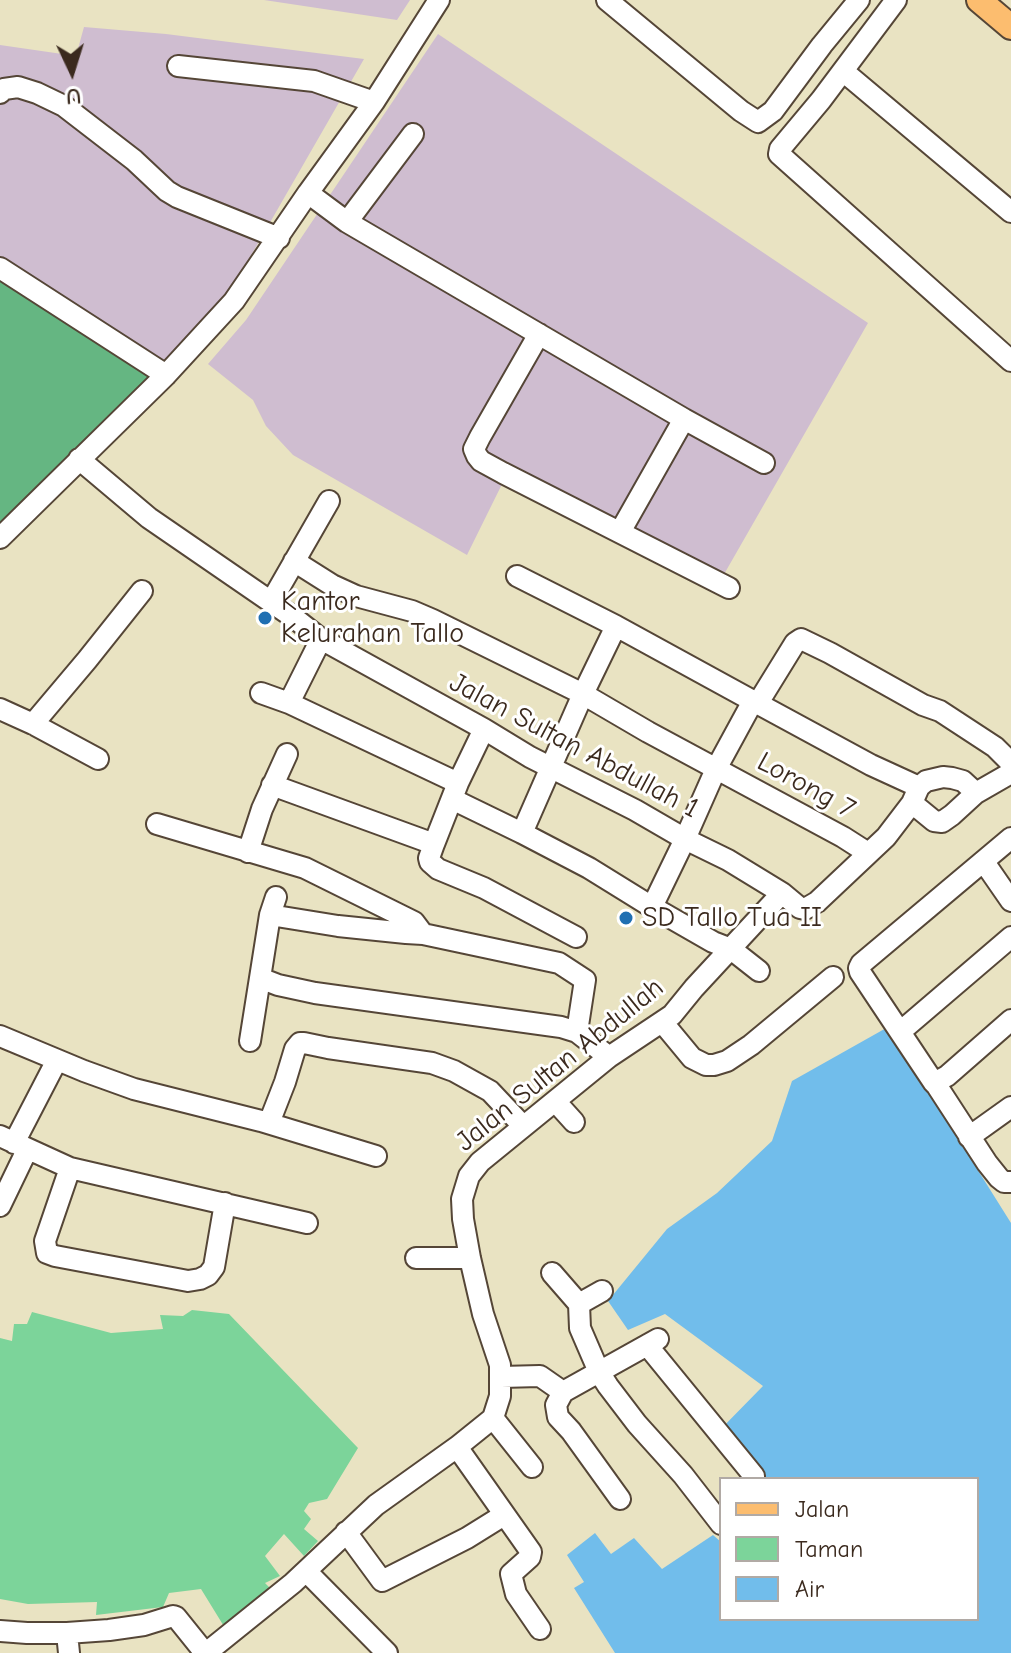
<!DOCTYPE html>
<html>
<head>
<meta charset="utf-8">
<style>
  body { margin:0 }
  #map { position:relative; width:1011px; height:1653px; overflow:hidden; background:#e9e3c2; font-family:"Comic Neue",sans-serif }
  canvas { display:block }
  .legend { position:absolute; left:719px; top:1477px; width:260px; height:144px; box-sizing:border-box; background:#fff; border:2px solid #b1aaa5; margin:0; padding:10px 14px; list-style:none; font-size:24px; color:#3b2a1e }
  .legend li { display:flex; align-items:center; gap:16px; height:40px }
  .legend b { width:40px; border:2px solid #b1aaa5 }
  .north { position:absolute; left:32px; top:32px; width:80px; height:80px; -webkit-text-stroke:6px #fff; paint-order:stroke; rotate:176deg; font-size:22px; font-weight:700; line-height:32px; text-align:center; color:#3b2a1e }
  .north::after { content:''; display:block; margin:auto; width:28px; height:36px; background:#3b2a1e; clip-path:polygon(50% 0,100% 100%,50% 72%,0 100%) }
</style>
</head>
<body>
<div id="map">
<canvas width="1011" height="1653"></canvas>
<ul class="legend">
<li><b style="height:10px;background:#fcbd6f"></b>Jalan</li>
<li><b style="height:22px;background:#7cd49a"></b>Taman</li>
<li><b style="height:22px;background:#71bdeb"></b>Air</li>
</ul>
<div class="north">U</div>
</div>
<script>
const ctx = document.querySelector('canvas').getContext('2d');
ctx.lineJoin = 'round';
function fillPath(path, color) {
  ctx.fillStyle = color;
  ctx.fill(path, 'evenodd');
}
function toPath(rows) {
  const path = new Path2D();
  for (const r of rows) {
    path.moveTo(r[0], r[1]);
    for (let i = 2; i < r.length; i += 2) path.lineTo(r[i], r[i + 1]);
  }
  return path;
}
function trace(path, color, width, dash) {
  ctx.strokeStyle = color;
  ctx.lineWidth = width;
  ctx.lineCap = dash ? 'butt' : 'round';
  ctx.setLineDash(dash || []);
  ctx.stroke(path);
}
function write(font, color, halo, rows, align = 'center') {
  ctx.font = font + ' "Comic Neue",sans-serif';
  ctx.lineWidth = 6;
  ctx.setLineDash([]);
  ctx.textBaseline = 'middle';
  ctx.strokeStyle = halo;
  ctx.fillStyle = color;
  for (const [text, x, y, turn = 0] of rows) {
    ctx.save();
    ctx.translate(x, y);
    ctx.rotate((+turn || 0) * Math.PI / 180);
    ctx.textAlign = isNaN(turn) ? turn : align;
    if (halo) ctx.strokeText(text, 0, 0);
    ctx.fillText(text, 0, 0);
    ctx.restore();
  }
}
fillPath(toPath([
  [264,0,410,0,397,20],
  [84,27,166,34,364,59,230,292,163,361,0,257,0,45,76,56],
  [438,34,868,323,719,583,506,476,467,555,293,455,266,426,253,400,208,364,246,320]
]), '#cfbdd0');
fillPath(toPath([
  [192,1310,229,1314,358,1448,327,1499,309,1503,304,1511,311,1519,304,1529,318,1541,304,1556,284,1534,265,1556,280,1576,265,1583,272,1590,225,1628,201,1589,169,1593,163,1607,96,1615,97,1602,28,1604,0,1599,0,1338,12,1341,14,1324,27,1324,32,1312,111,1333,163,1329,160,1315,183,1316]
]), '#7cd49a');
fillPath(toPath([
  [0,258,131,340,157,363,153,375,0,523]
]), '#65b682');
fillPath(toPath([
  [888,1027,1011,1223,1011,1653,615,1653,574,1588,584,1582,567,1555,595,1533,611,1554,634,1538,662,1569,713,1535,721,1542,721,1619,977,1619,977,1479,748,1479,715,1435,763,1386,665,1314,628,1330,608,1301,667,1229,717,1193,772,1141,792,1081]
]), '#71bdeb');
const minor = toPath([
  [607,0,741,111,758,122,773,111,822,45,859,0],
  [896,0,821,100,780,149,779,154,1011,361],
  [178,66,314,81,374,102],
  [843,71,1011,212],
  [0,93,4,89,18,87,37,93,64,106,134,160,167,191,177,197,279,238],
  [308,193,347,222,684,419,764,463],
  [347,222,413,134],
  [0,268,166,375],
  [539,334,480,437,474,449,477,456,481,461,503,473,729,588],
  [79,459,149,518,293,617,321,639,484,729,530,757,635,810,685,839,728,860,782,893,800,908,805,909,817,902,886,837,912,803,919,787,926,781,943,777,952,778,963,781,976,793,1011,773],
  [620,532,684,419],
  [0,538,166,375,234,301,308,193,374,102,439,0],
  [294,561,332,585,356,596,412,611,433,620,583,694,616,626,753,701],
  [517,576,616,626],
  [271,602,329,501],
  [261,693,289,703,458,783],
  [289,703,321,639],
  [758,703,795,643,801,639,830,653,923,705,940,711,995,747,1011,763],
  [0,709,33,724,98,759],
  [33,724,87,660,142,591],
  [484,729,458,783,434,844,429,858,430,862,438,869,484,888,576,937],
  [272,785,434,844],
  [452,799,522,833],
  [912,803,934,821,942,822,952,815,976,793],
  [157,824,305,868,414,922,423,934],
  [1011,838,861,964,859,968,860,972,934,1083,947,1076,1011,1020],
  [248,852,262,809,287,754],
  [984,862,1011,901],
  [652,907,589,868,522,833,583,694,648,732,843,837,868,853],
  [270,915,338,926,406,933,423,934,559,963,585,980,577,1032],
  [759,971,731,949,713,942,652,907,685,839,716,769,753,701,871,765,919,787],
  [260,978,278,985,315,993,561,1027,577,1032,609,1057],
  [663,1023,692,1058,706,1065,714,1065,727,1061,751,1045,833,977],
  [900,1032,1011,937],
  [0,1036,84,1071,134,1089,261,1121,376,1156],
  [250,1041,270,915,276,897],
  [935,1083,987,1163,999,1178,1004,1182,1011,1182],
  [555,1101,574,1122],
  [269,1123,285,1082,295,1049,300,1043,304,1043,328,1048,432,1063,454,1071,490,1091,523,1126],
  [0,1136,70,1168,307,1223],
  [969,1137,1011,1107],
  [14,1143,57,1060],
  [70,1168,45,1241,47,1253,55,1256,188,1281,200,1279,208,1275,214,1267,225,1203],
  [0,1206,27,1150],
  [416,1258,470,1258],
  [552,1273,579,1304,580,1328,599,1372,608,1386,637,1424,683,1475,721,1524],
  [579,1304,602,1291],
  [647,1345,754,1476],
  [501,1377,540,1376,563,1392,658,1339],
  [563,1392,556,1405,558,1417,571,1431,620,1499],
  [493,1418,532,1467],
  [457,1447,531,1552,530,1557,511,1574,516,1594,540,1629],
  [346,1532,382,1581,467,1538,504,1515],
  [306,1571,387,1653],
  [0,1631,27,1633,67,1633,109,1630,144,1625,173,1616,176,1617,205,1653],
  [67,1633,69,1653],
  [206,1653,293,1583,376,1505,457,1447,493,1418,500,1396,500,1365,483,1314,470,1258,463,1219,462,1199,469,1176,480,1162,609,1057,672,1015,694,988,782,893]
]);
const major = toPath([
  [979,0,1011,27]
]);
trace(minor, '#554637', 24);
trace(major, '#554637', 28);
trace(minor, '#fff', 20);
trace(major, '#fcbd6f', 24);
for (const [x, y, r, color] of [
  [265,618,8,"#1f6fb2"],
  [626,918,8,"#1f6fb2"]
]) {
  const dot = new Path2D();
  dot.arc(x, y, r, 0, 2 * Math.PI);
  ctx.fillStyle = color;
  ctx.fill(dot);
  trace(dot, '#fff', 3);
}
write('28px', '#3b2a1e', '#fff', [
  ["Kantor",281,602],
  ["Kelurahan Tallo",281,634],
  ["SD Tallo Tua II",642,918]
], 'left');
write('28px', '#3b2a1e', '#fff', [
  ["Jalan Sultan Abdullah 1",574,746,28],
  ["Lorong 7",806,786,29],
  ["Jalan Sultan Abdullah",560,1065,-39]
]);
</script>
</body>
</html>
